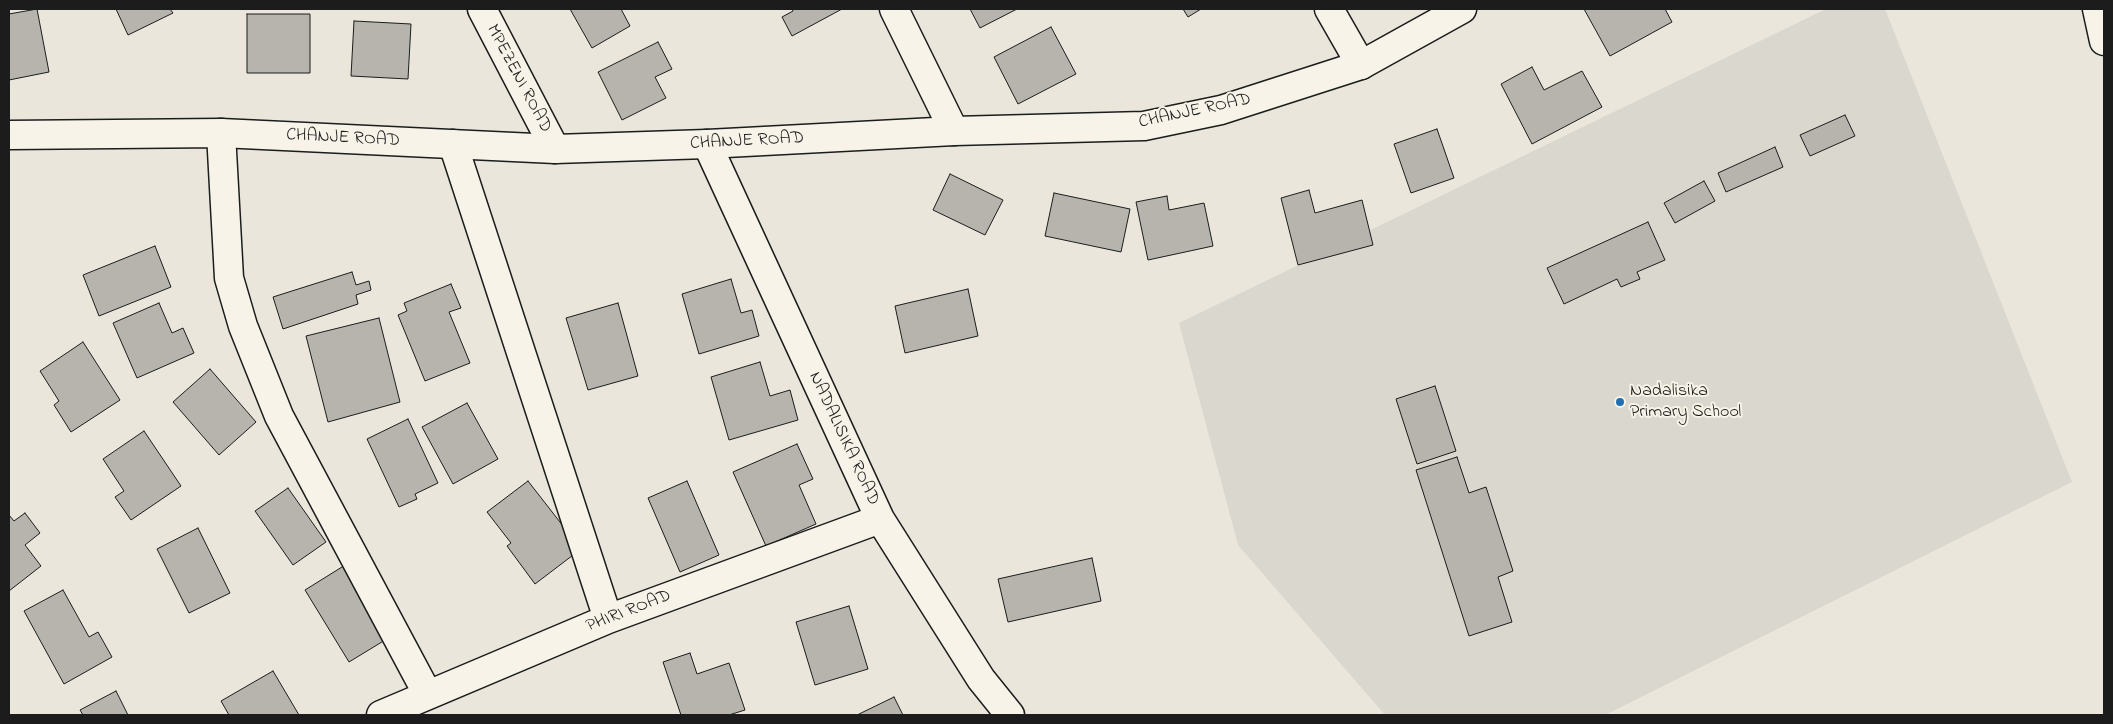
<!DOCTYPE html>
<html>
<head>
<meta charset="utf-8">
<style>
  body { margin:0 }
  #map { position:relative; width:2113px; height:724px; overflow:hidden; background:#eae6dc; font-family:"Indie Flower",sans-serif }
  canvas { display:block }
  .frame { position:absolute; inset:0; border:10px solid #1c1c1c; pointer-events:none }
</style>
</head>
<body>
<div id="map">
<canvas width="2113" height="724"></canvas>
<div class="frame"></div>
</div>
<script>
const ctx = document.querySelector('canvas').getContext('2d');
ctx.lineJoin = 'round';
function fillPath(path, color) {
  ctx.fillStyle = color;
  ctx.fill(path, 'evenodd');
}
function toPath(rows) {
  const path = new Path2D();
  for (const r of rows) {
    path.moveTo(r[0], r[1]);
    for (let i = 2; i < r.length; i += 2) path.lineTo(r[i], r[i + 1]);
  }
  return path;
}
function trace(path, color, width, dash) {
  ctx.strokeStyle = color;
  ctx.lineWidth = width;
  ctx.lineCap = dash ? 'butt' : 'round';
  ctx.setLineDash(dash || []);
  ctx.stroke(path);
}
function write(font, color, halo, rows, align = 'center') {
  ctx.font = font + ' "Indie Flower",sans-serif';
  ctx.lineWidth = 4;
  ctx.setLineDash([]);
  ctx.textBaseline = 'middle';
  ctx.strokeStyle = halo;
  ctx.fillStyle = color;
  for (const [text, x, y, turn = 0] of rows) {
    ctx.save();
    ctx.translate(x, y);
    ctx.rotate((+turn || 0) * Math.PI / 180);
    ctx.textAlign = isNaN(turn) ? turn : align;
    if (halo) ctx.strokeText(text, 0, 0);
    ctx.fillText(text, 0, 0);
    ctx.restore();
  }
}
fillPath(toPath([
  [1826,9,1885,9,2072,482,1605,715,1385,715,1238,545,1179,323]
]), '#dad7ce');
const building = toPath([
  [37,9,49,72,9,80,9,14,37,9],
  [116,9,170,9,173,13,128,35,116,9],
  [570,9,621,9,630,26,592,48,570,9],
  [792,9,842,9,792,36,782,17,793,11,792,9],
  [970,9,1017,9,980,28,970,9],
  [1183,9,1201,9,1188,17,1183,9],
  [1584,9,1665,9,1672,22,1610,56,1584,9],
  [247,14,310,14,310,73,247,73,247,14],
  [354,21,411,24,408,79,351,76,354,21],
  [1051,27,1076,74,1018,104,994,57,1051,27],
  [658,42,672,69,655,77,666,98,622,120,598,72,658,42],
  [1532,67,1544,90,1582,71,1602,107,1532,144,1501,84,1532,67],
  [1845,115,1855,136,1810,156,1800,135,1845,115],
  [1437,129,1454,178,1411,193,1394,144,1437,129],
  [1775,147,1783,167,1726,192,1718,173,1775,147],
  [950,174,1003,200,985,235,933,210,950,174],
  [1704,181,1715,201,1675,223,1664,203,1704,181],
  [1309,190,1315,213,1362,200,1373,245,1298,265,1281,198,1309,190],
  [1054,193,1130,209,1121,252,1045,236,1054,193],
  [1167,196,1169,210,1204,203,1213,246,1148,260,1136,202,1167,196],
  [1648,222,1665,260,1637,272,1640,279,1621,287,1617,279,1564,304,1547,268,1648,222],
  [155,246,171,287,99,316,83,275,155,246],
  [352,272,356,285,369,281,371,290,356,295,358,304,283,329,273,297,352,272],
  [731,279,741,313,752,310,759,336,699,354,682,294,731,279],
  [451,284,461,308,449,312,470,363,425,381,398,315,407,311,404,303,451,284],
  [968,289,978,336,905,353,895,306,968,289],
  [159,303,172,333,183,328,194,353,137,378,113,323,159,303],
  [618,303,638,376,588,390,566,318,618,303],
  [379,318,400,402,328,422,306,336,379,318],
  [83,342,120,400,71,432,54,405,59,401,40,371,83,342],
  [760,362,770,396,790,390,798,420,729,440,711,377,760,362],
  [210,369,256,422,219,455,173,402,210,369],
  [1435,386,1456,451,1417,464,1396,399,1435,386],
  [467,403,498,459,453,484,422,427,467,403],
  [408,419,438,483,415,494,417,499,399,507,367,439,408,419],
  [144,431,181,486,131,520,115,497,124,491,103,459,144,431],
  [797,444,813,479,799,485,816,524,766,546,733,472,797,444],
  [1457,457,1469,493,1486,487,1513,571,1498,577,1512,622,1469,636,1416,470,1457,457],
  [528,481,581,549,535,584,507,546,511,543,487,512,528,481],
  [687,481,719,555,680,572,648,498,687,481],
  [288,488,326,542,293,565,255,511,288,488],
  [25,513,40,533,25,545,41,566,9,591,9,515,14,521,25,513],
  [198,528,230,593,189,613,157,549,198,528],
  [1092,558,1101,601,1008,622,998,579,1092,558],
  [350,562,395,634,349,662,305,590,350,562],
  [63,590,89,637,98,632,112,657,64,684,24,611,63,590],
  [849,606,868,669,815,685,796,622,849,606],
  [690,653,697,674,729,663,745,710,729,715,681,715,663,662,690,653],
  [273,671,299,715,229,715,221,701,273,671],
  [116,691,128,715,83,715,80,710,116,691],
  [894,697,903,715,857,715,894,697]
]);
fillPath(building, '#b6b4ac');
trace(building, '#1c1c1c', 1);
const street = toPath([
  [482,9,555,149],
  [894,9,954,131],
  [1329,9,1361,65],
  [221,133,229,278,243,326,279,416,428,695],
  [453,144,608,619],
  [707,144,880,519,981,679,1010,715],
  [381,715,608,619,880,519]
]);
const secondary = toPath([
  [2097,9,2104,41],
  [9,135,221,133,555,149,707,144,954,131,1144,126,1221,110,1361,65,1462,9]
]);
trace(street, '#1c1c1c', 31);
trace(secondary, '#1c1c1c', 31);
trace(street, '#f7f3e8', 28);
trace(secondary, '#f7f3e8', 28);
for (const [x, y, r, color] of [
  [1620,402,5,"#1f6fb2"]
]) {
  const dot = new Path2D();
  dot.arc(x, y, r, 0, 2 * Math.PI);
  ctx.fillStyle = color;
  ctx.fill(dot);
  trace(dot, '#f7f3e8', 2);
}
write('18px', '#1c1c1c', '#f7f3e8', [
  ["MPEZENI ROAD",518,79,62],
  ["CHANJE ROAD",1195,112,-12],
  ["CHANJE ROAD",343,139,3],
  ["CHANJE ROAD",747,142,-3],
  ["NADALISIKA ROAD",843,439,65],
  ["PHIRI ROAD",629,612,-21]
]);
write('18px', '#1c1c1c', '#f7f3e8', [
  ["Nadalisika",1630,392],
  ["Primary School",1630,413]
], 'left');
</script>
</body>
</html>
